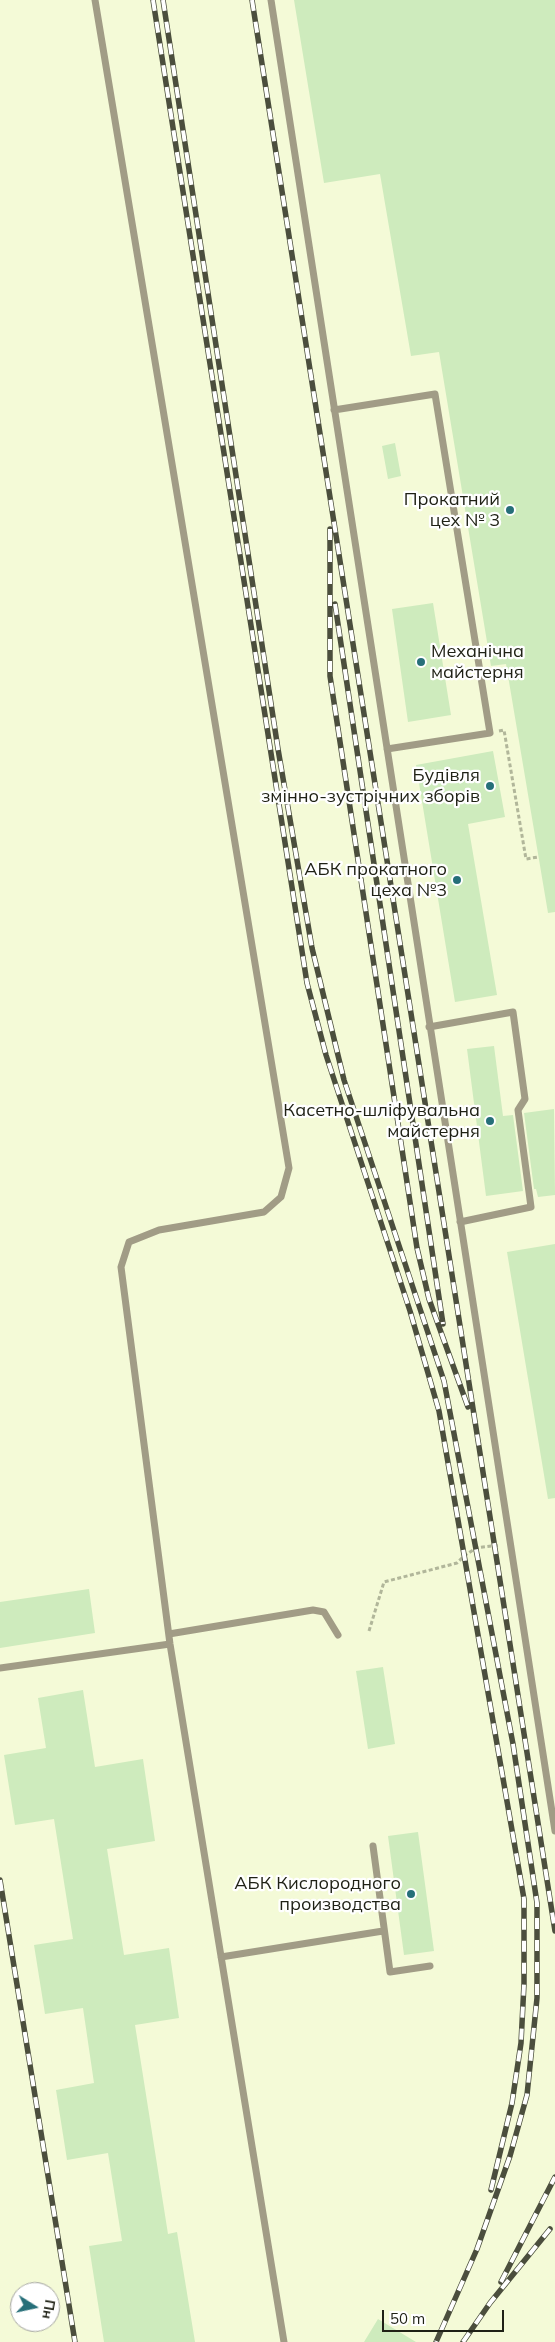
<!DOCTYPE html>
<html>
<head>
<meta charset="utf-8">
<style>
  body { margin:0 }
  #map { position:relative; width:555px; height:2342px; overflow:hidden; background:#f4fad7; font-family:Mulish,sans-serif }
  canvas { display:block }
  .north { position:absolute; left:10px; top:2282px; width:50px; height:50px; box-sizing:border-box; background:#fff; border:1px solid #a5a6a1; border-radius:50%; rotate:100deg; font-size:14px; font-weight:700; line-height:20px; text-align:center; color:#1f2115 }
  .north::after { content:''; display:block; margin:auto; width:18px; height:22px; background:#266f79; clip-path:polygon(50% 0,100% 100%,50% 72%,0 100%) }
  .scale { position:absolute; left:382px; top:2310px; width:122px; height:22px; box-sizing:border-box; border:2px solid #1f2115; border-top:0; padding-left:6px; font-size:15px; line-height:18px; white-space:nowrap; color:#1f2115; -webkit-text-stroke:4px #fff; paint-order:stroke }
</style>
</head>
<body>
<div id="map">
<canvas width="555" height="2342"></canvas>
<div class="north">Пн</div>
<div class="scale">50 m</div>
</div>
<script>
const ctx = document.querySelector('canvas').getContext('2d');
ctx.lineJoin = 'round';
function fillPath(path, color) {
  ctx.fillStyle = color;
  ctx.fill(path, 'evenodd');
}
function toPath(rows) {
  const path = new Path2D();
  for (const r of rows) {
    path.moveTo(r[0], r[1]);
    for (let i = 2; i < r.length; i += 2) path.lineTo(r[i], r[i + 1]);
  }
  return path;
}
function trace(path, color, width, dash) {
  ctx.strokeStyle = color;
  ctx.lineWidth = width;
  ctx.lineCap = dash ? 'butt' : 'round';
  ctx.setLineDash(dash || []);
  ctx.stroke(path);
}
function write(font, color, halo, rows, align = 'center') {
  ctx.font = font + ' Mulish,sans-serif';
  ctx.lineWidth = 4.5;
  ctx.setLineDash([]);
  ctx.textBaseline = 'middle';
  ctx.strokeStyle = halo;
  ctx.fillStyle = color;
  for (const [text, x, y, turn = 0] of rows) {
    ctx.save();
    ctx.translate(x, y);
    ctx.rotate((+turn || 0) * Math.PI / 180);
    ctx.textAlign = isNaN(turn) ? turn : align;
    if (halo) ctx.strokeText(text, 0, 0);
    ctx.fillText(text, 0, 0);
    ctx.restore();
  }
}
fillPath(toPath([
  [294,0,555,0,555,912,548,913,506,664,491,666,439,352,411,356,380,174,324,183],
  [395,443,401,476,388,479,382,446],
  [433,603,451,715,408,722,392,609],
  [493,751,505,817,468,824,497,995,455,1002,416,765],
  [494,1046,503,1116,513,1115,523,1191,486,1196,467,1049],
  [554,1109,555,1195,538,1197,536,1189,534,1189,524,1113],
  [555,1244,555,1498,548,1499,507,1252],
  [89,1589,95,1633,0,1648,0,1602],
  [383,1667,395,1744,368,1749,356,1671],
  [83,1690,95,1767,143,1759,155,1841,107,1849,124,1955,169,1948,179,2018,135,2025,168,2234,177,2232,195,2342,104,2342,89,2246,122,2241,108,2153,67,2160,56,2090,94,2083,83,2008,45,2014,34,1945,73,1939,54,1819,15,1825,4,1755,46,1748,38,1698],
  [418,1832,434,1951,404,1955,388,1836],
  [378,2319,416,2342,364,2342]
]), '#ceebbd');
trace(toPath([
  [499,731,504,730,526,859,538,857],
  [369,1631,384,1582,457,1563,464,1556,476,1548,499,1545]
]), '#b1b69a', 3, [4, 2.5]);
trace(toPath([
  [95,0,289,1168,281,1197,264,1212,159,1230,129,1242,121,1267,170,1644,284,2342],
  [271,0,555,1831],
  [334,410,435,394,490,733,387,749],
  [429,1027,513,1012,525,1099,518,1110,531,1207,460,1222],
  [169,1634,313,1610,324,1612,338,1635],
  [0,1668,170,1644],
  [373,1846,390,1972,430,1966],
  [221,1957,383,1931]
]), '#a19c86', 7);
const rail = toPath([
  [153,0,307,983,326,1055,410,1311,439,1411,524,1899,524,1984,521,2043,512,2103,491,2190],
  [163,0,278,749,312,948,344,1080,444,1381,513,1744,537,1903,537,1998,527,2095,510,2156,477,2249,436,2342],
  [252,0,555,1931],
  [330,529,330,676,417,1248,429,1299,468,1407],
  [335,604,443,1324],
  [0,1880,75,2342],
  [501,2282,555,2177],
  [463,2342,490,2303,550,2229]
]);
trace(rail, '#4b4e3d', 5.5);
trace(rail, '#fff', 4, [11]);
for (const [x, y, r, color] of [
  [510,510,5,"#266f79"],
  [421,662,5,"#266f79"],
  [490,786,5,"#266f79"],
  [457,880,5,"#266f79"],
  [490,1121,5,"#266f79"],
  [411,1894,5,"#266f79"]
]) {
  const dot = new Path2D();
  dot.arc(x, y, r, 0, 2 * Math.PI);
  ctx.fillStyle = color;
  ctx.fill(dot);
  trace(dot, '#fff', 2);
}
write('18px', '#1f2115', '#fff', [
  ["Прокатний",500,500],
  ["цех № 3",500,521],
  ["Механічна",431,652,"left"],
  ["майстерня",431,673,"left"],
  ["Будівля",480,776],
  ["змінно-зустрічних зборів",480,797],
  ["АБК прокатного",447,870],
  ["цеха №3",447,891],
  ["Касетно-шліфувальна",480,1111],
  ["майстерня",480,1132],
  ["АБК Кислородного",401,1884],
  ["производства",401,1905]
], 'right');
</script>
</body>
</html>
